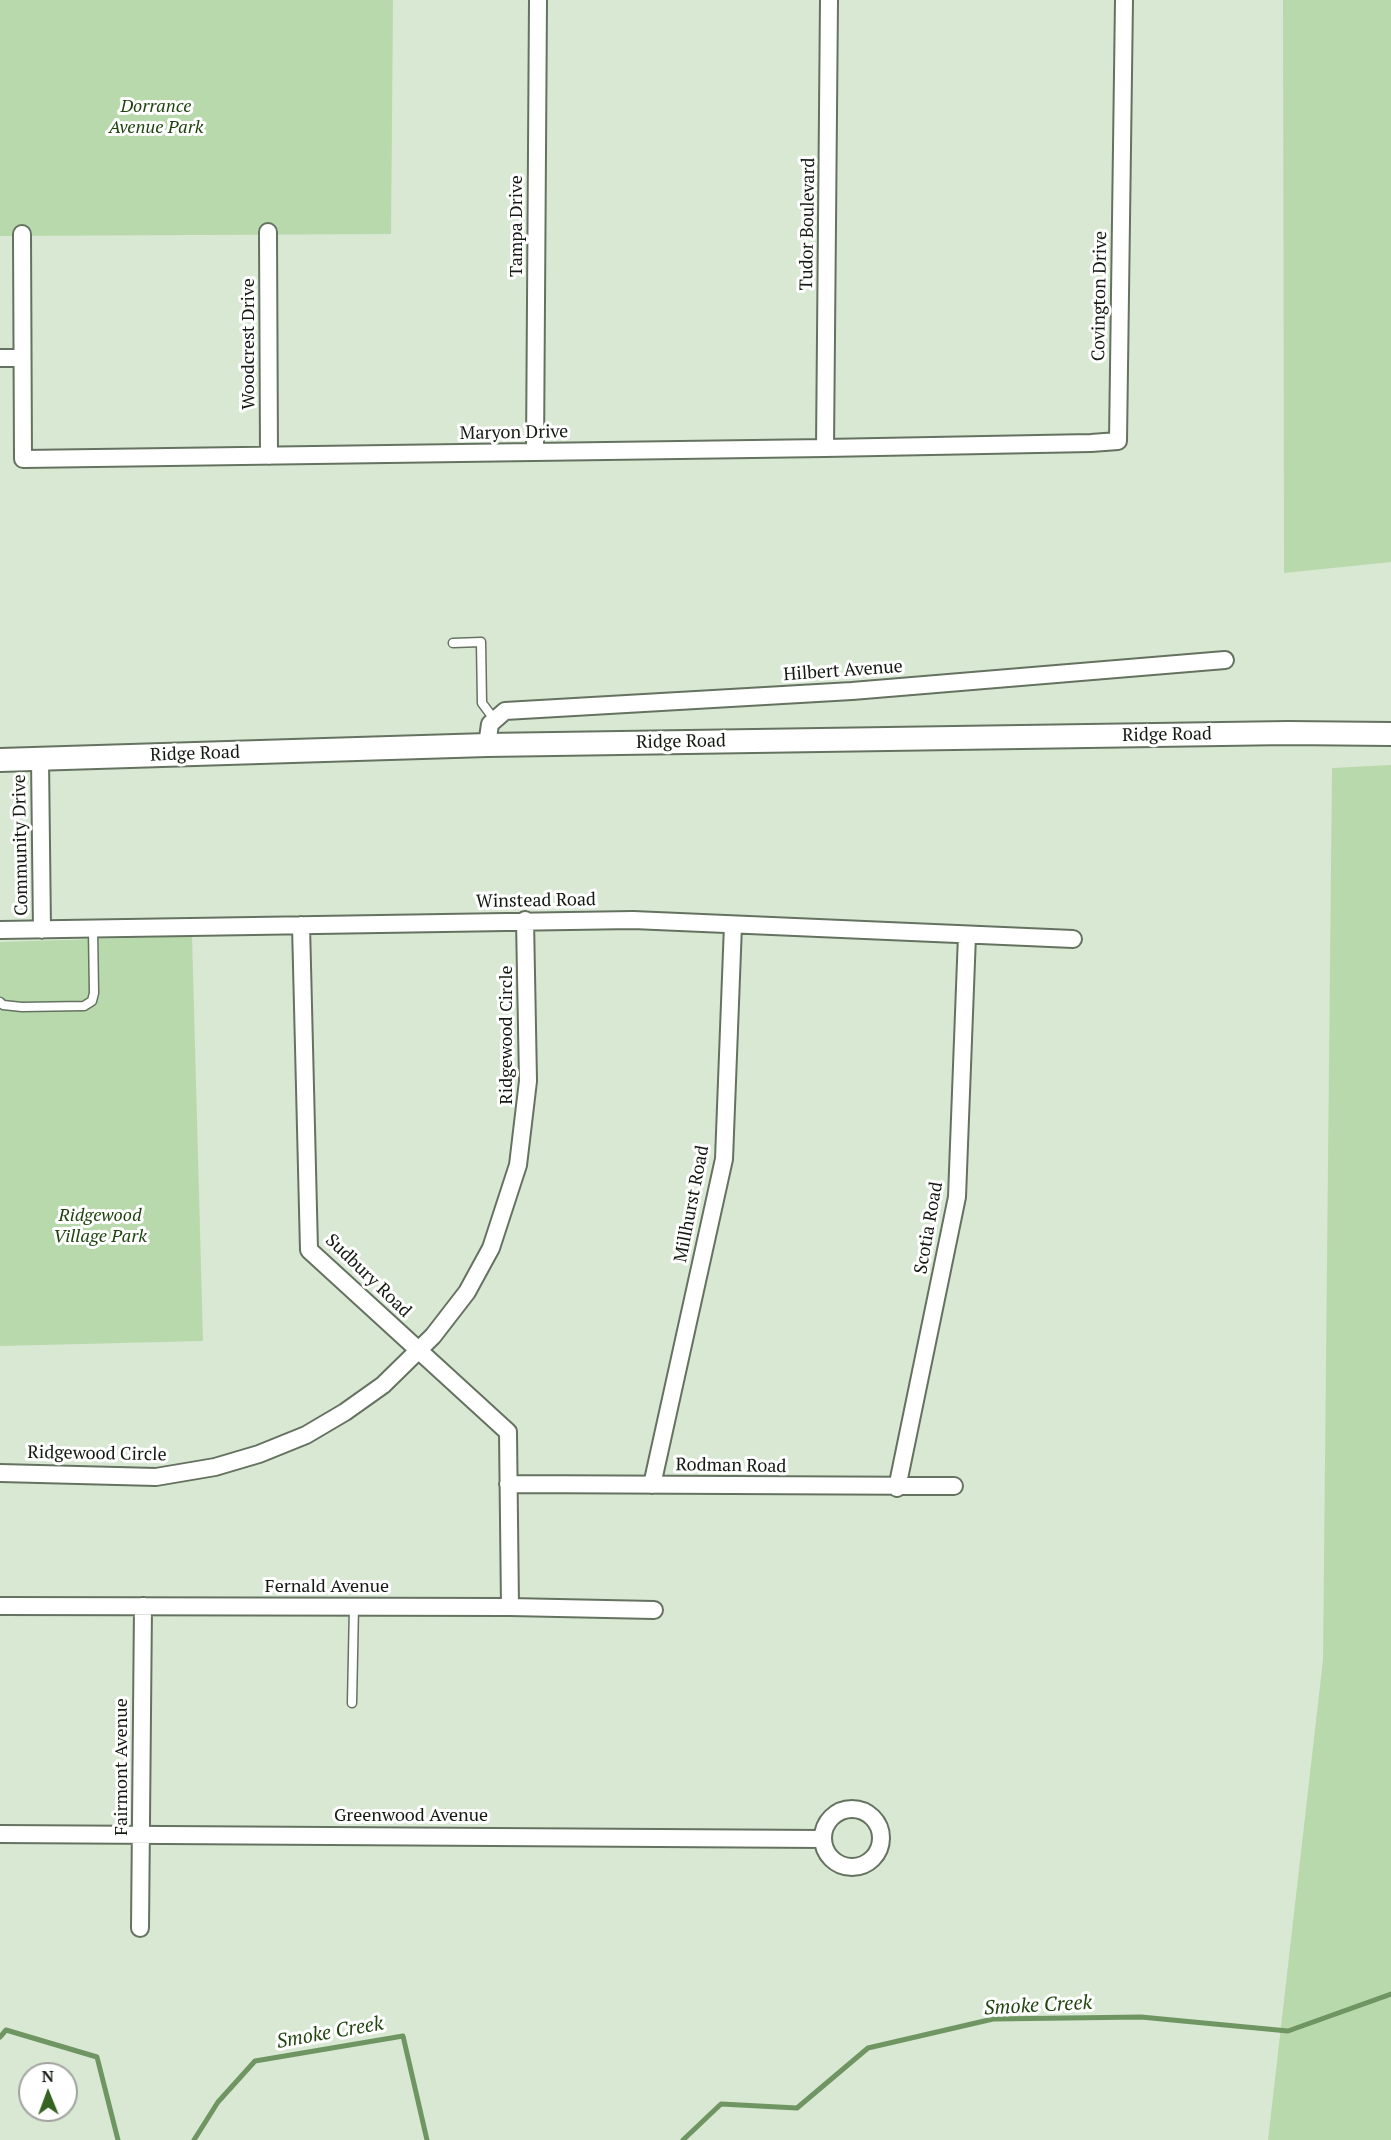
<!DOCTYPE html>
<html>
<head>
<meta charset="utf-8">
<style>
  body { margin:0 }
  #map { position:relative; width:1391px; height:2140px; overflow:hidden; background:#d8e8d3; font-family:"PT Serif",serif }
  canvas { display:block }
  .north { position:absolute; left:18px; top:2062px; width:60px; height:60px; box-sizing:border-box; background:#fff; border:2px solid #a1a3a0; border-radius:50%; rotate:359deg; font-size:16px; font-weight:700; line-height:24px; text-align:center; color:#141912 }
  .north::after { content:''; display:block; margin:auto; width:21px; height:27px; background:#356322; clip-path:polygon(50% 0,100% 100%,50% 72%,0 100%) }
</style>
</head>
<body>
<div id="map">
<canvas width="1391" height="2140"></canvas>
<div class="north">N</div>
</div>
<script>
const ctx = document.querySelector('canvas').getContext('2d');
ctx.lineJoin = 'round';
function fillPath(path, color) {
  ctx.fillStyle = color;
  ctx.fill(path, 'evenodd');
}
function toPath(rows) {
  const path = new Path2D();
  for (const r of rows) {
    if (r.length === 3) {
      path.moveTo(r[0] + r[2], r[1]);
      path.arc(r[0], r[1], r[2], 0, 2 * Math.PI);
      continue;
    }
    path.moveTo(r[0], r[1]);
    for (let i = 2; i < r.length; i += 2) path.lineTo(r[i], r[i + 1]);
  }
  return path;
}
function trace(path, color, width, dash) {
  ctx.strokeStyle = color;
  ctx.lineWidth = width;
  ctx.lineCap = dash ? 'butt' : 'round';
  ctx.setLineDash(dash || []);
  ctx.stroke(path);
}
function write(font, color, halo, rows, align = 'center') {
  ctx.font = font + ' "PT Serif",serif';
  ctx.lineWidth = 6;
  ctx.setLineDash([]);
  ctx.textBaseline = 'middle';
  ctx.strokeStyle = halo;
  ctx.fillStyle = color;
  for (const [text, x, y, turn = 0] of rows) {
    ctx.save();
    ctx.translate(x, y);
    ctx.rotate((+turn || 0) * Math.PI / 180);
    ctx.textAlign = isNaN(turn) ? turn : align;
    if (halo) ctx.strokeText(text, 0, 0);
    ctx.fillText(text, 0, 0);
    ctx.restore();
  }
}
fillPath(toPath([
  [0,0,393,0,391,234,0,236],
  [1283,0,1391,0,1391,562,1284,573],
  [1391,765,1391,2140,1268,2140,1323,1660,1332,768],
  [192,936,203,1341,0,1346,0,942]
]), '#b8d9ac');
trace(toPath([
  [0,2037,6,2030,97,2057,118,2140],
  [194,2140,218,2102,255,2061,403,2036,427,2140],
  [683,2140,721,2104,797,2108,868,2048,993,2019,1141,2017,1288,2031,1391,1994]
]), '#6f9662', 5);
const lane = toPath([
  [453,643,481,642,482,703,494,719],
  [0,1002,3,1005,22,1007,84,1006,92,1001,94,993,93,929],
  [352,1703,354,1606]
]);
const street = toPath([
  [268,232,269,456],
  [22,234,23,459,825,448,1091,443,1118,441,1124,0],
  [0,358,21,358],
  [825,448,829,0],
  [535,452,538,0],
  [487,745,490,724,505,711,852,691,1225,660],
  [40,759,42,930],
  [301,925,309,1250,508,1432,510,1607],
  [0,930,633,920,1073,939],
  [0,1473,156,1477,215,1467,259,1454,306,1435,345,1412,383,1385,433,1336,467,1292,491,1248,518,1165,528,1081,525,920],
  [508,1484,954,1486],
  [652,1485,724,1159,733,925],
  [897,1488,957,1197,967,935],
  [0,1606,510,1607,654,1610],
  [852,1838,29],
  [0,1834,823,1839],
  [140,1928,143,1606]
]);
const secondary = toPath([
  [0,760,487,745,1288,733,1391,734]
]);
trace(lane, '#657260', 11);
trace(street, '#657260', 20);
trace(secondary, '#657260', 26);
trace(lane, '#fff', 8);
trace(street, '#fff', 16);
trace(secondary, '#fff', 22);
write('italic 18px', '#1e440d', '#fff', [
  ["Dorrance",156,107],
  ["Avenue Park",156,128],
  ["Ridgewood",100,1216],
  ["Village Park",100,1237]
]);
write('18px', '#141912', '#fff', [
  ["Tudor Boulevard",808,224,-89],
  ["Tampa Drive",517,226,-90],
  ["Covington Drive",1100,296,-89],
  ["Woodcrest Drive",249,344,-90],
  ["Maryon Drive",514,433,-1],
  ["Hilbert Avenue",843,671,-4],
  ["Ridge Road",1167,735,-1],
  ["Ridge Road",681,742,-1],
  ["Ridge Road",195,754,-2],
  ["Community Drive",21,845,-91],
  ["Winstead Road",536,901,-1],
  ["Ridgewood Circle",507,1035,-90],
  ["Millhurst Road",692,1204,-79],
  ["Scotia Road",929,1228,-80],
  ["Sudbury Road",368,1276,44],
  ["Ridgewood Circle",97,1454,1],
  ["Rodman Road",731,1466,1],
  ["Fernald Avenue",327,1587],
  ["Fairmont Avenue",122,1767,-90],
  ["Greenwood Avenue",411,1816]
]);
write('italic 20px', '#214610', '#fff', [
  ["Smoke Creek",1038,2006,-3],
  ["Smoke Creek",330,2033,-10]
]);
</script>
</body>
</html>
